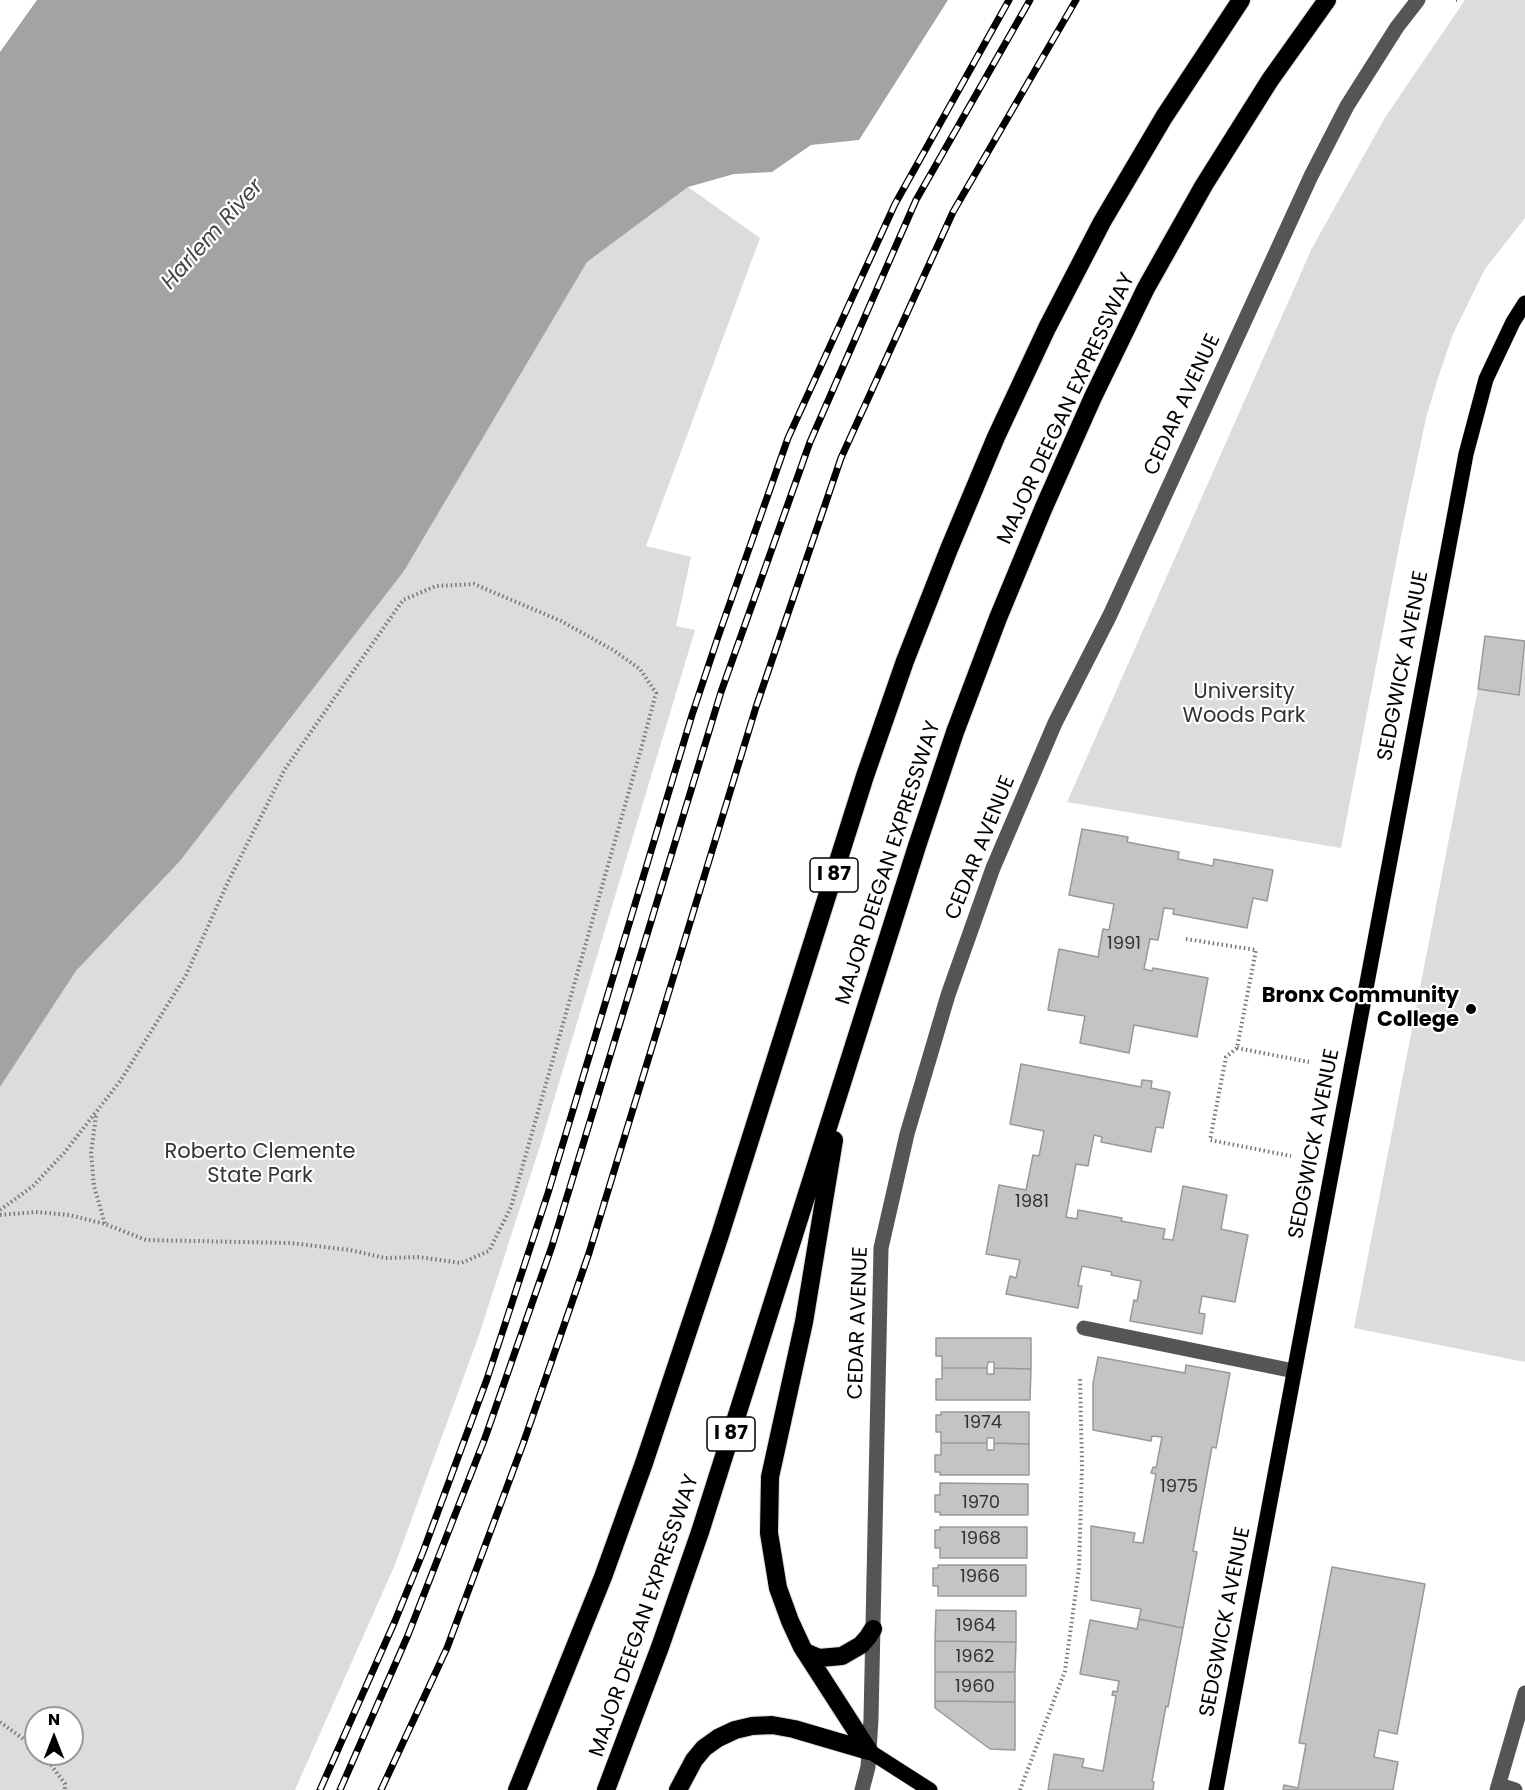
<!DOCTYPE html>
<html>
<head>
<meta charset="utf-8">
<style>
  body { margin:0 }
  #map { position:relative; width:1525px; height:1790px; overflow:hidden; background:#fff; font-family:Poppins,sans-serif }
  canvas { display:block }
  .north { position:absolute; left:24px; top:1706px; width:60px; height:60px; box-sizing:border-box; background:#fff; border:2px solid #999; border-radius:50%; rotate:0deg; font-size:16px; font-weight:700; line-height:24px; text-align:center; color:#000 }
  .north::after { content:''; display:block; margin:auto; width:21px; height:27px; background:#000; clip-path:polygon(50% 0,100% 100%,50% 72%,0 100%) }
</style>
</head>
<body>
<div id="map">
<canvas width="1525" height="1790"></canvas>
<div class="north">N</div>
</div>
<script>
const ctx = document.querySelector('canvas').getContext('2d');
ctx.lineJoin = 'round';
function fillPath(path, color) {
  ctx.fillStyle = color;
  ctx.fill(path, 'evenodd');
}
function toPath(rows) {
  const path = new Path2D();
  for (const r of rows) {
    path.moveTo(r[0], r[1]);
    for (let i = 2; i < r.length; i += 2) path.lineTo(r[i], r[i + 1]);
  }
  return path;
}
function trace(path, color, width, dash) {
  ctx.strokeStyle = color;
  ctx.lineWidth = width;
  ctx.lineCap = dash ? 'butt' : 'round';
  ctx.setLineDash(dash || []);
  ctx.stroke(path);
}
function write(font, color, halo, rows, align = 'center') {
  ctx.font = font + ' Poppins,sans-serif';
  ctx.lineWidth = 4.5;
  ctx.setLineDash([]);
  ctx.textBaseline = 'middle';
  ctx.strokeStyle = halo;
  ctx.fillStyle = color;
  for (const [text, x, y, turn = 0] of rows) {
    ctx.save();
    ctx.translate(x, y);
    ctx.rotate((+turn || 0) * Math.PI / 180);
    ctx.textAlign = isNaN(turn) ? turn : align;
    if (halo) ctx.strokeText(text, 0, 0);
    ctx.fillText(text, 0, 0);
    ctx.restore();
  }
}
fillPath(toPath([
  [1465,0,1525,0,1525,218,1485,269,1453,334,1438,378,1426,418,1401,536,1341,848,1067,802,1312,248,1386,116],
  [688,187,760,238,646,546,691,557,676,626,695,630,540,1146,478,1338,394,1567,295,1790,0,1790,0,1087,76,971,180,861,404,571,587,262],
  [36,1718,72,1718,72,1754,36,1754],
  [1525,653,1525,1362,1354,1328,1478,689,1519,695]
]), '#dcdcdc');
fillPath(toPath([
  [37,0,948,0,859,140,811,145,772,172,734,174,688,187,587,262,404,571,180,861,76,971,0,1087,0,52]
]), '#a3a3a3');
const building = toPath([
  [1485,636,1525,641,1519,695,1478,689,1485,636],
  [1082,829,1128,837,1127,842,1179,852,1178,859,1213,866,1214,859,1273,870,1267,901,1253,898,1247,928,1173,914,1174,909,1164,908,1158,940,1150,939,1144,969,1152,971,1153,968,1208,978,1197,1037,1134,1025,1129,1053,1080,1043,1085,1016,1048,1010,1059,949,1098,957,1103,929,1109,930,1114,904,1069,895,1082,829],
  [1021,1064,1141,1087,1142,1080,1152,1081,1151,1088,1170,1092,1163,1128,1156,1127,1151,1152,1101,1142,1102,1137,1094,1135,1088,1166,1076,1164,1066,1217,1077,1219,1078,1210,1122,1218,1121,1221,1165,1229,1163,1239,1173,1240,1183,1186,1227,1195,1221,1229,1248,1235,1235,1302,1202,1296,1199,1313,1205,1314,1202,1334,1130,1321,1134,1300,1137,1301,1141,1281,1111,1275,1112,1272,1082,1266,1078,1286,1082,1286,1078,1308,1006,1294,1010,1276,1016,1278,1020,1260,986,1254,999,1185,1026,1190,1033,1155,1039,1156,1044,1131,1010,1124,1021,1064],
  [936,1338,1031,1338,1031,1369,994,1368,994,1362,988,1362,987,1368,942,1368,942,1356,936,1356,936,1338],
  [1098,1357,1185,1373,1186,1365,1230,1373,1216,1448,1212,1447,1193,1551,1197,1552,1183,1628,1139,1619,1141,1609,1091,1600,1091,1526,1135,1533,1133,1542,1143,1543,1156,1474,1151,1473,1153,1467,1156,1468,1162,1437,1152,1436,1151,1441,1093,1430,1093,1384,1098,1357],
  [942,1368,987,1368,987,1374,994,1374,994,1368,1031,1369,1030,1400,936,1400,936,1379,942,1379,942,1368],
  [941,1412,1029,1412,1029,1444,994,1443,994,1438,987,1438,987,1443,941,1443,941,1432,936,1432,936,1415,941,1415,941,1412],
  [941,1443,987,1443,987,1450,994,1450,994,1443,1029,1444,1029,1475,940,1475,940,1472,935,1472,935,1455,941,1455,941,1443],
  [940,1483,1028,1484,1028,1515,940,1515,940,1512,935,1512,935,1495,940,1495,940,1483],
  [940,1527,1027,1527,1027,1558,940,1558,940,1548,935,1548,935,1530,940,1530,940,1527],
  [938,1565,1026,1565,1026,1596,938,1596,938,1586,933,1586,933,1568,938,1568,938,1565],
  [1332,1567,1425,1584,1397,1734,1379,1730,1374,1757,1398,1762,1393,1790,1283,1790,1284,1785,1298,1788,1306,1744,1299,1743,1332,1567],
  [936,1610,1016,1611,1016,1642,935,1641,936,1610],
  [1139,1619,1183,1628,1168,1707,1166,1706,1152,1781,1154,1782,1153,1790,1048,1790,1054,1754,1084,1759,1082,1767,1103,1771,1116,1696,1112,1695,1113,1691,1117,1692,1119,1681,1080,1674,1090,1620,1137,1629,1139,1619],
  [935,1641,1016,1642,1015,1672,935,1672,935,1641],
  [935,1672,1015,1672,1015,1702,935,1701,935,1672],
  [935,1701,1015,1702,1015,1750,990,1749,935,1708,935,1701]
]);
fillPath(building, '#c4c4c4');
trace(building, '#999', 1.5);
const major = toPath([
  [869,1751,930,1790],
  [1216,1790,1466,454,1486,379,1513,322,1525,303]
]);
const highway = toPath([
  [834,1140,804,1322,770,1477,769,1533,778,1588,790,1621,802,1647,869,1751],
  [805,1652,819,1658,842,1656,861,1645,868,1637,873,1629],
  [517,1790,603,1577,644,1463,720,1235,865,776,905,661,949,549,996,437,1047,328,1102,222,1164,117,1241,0],
  [606,1790,660,1647,700,1532,917,846,955,732,998,618,1044,507,1093,397,1146,288,1204,185,1270,80,1327,0],
  [678,1790,694,1760,704,1748,718,1738,735,1730,752,1726,772,1725,794,1729,869,1751]
]);
trace(major, '#dbdbdb', 16);
trace(highway, '#dbdbdb', 20);
trace(toPath([
  [1456,0,1457,0],
  [1186,939,1256,950,1237,1048,1226,1057,1210,1140,1291,1156],
  [1237,1048,1309,1062],
  [96,1116,91,1153,94,1186,105,1224],
  [0,1210,33,1186,64,1153,121,1080,186,975,228,882,285,769,403,600,436,586,474,584,561,621,613,650,640,669,656,693,641,749,511,1207,489,1251,461,1263,419,1257,385,1258,350,1250,290,1243,146,1240,105,1224,69,1215,36,1212,0,1215],
  [0,1722,36,1748],
  [43,1754,65,1784,65,1790],
  [1020,1790,1065,1671,1079,1568,1082,1465,1080,1377]
]), '#777', 4, [1.5, 3]);
trace(toPath([
  [1084,1328,1294,1371],
  [1499,1785,1515,1790],
  [862,1790,868,1767,871,1719,881,1248,907,1134,948,995,993,868,1055,723,1110,615,1311,176,1347,106,1397,27,1418,0],
  [1497,1790,1525,1693]
]), '#555', 15);
trace(major, '#000', 15);
trace(highway, '#000', 18);
const rail = toPath([
  [320,1790,395,1621,423,1552,487,1379,548,1193,692,715,718,637,788,438,895,204,1009,0],
  [340,1790,408,1635,485,1438,552,1246,721,692,810,442,916,200,1030,0],
  [381,1790,447,1648,523,1444,589,1253,756,707,841,458,953,212,1076,0]
]);
trace(rail, '#000', 7);
trace(rail, '#fff', 4.5, [14]);
for (const [x, y, r, color] of [
  [1471,1009,6,"#000"]
]) {
  const dot = new Path2D();
  dot.arc(x, y, r, 0, 2 * Math.PI);
  ctx.fillStyle = color;
  ctx.fill(dot);
  trace(dot, '#fff', 2);
}
write('18px', '#313131', null, [
  ["1991",1124,944],
  ["1981",1032,1202],
  ["1974",983,1423],
  ["1975",1179,1487],
  ["1970",981,1503],
  ["1968",981,1539],
  ["1966",980,1577],
  ["1964",976,1626],
  ["1962",975,1657],
  ["1960",975,1687]
]);
for (const [x, y, w] of [
  [834,875,48],
  [731,1434,48]
]) {
  const box = new Path2D();
  box.roundRect(x - w / 2, y - 17, w, 34, 4.5);
  ctx.fillStyle = '#fff';
  ctx.fill(box);
  trace(box, '#000', 1.5);
}
write('bold 20px', '#000', null, [
  ["I 87",834,875],
  ["I 87",731,1434]
]);
write('21px', '#000', '#fff', [
  ["CEDAR AVENUE",1183,405,-65],
  ["MAJOR DEEGAN EXPRESSWAY",1067,409,-65],
  ["SEDGWICK AVENUE",1404,666,-79],
  ["CEDAR AVENUE",981,848,-68],
  ["MAJOR DEEGAN EXPRESSWAY",889,863,-72],
  ["SEDGWICK AVENUE",1315,1144,-79],
  ["CEDAR AVENUE",859,1323,-88],
  ["MAJOR DEEGAN EXPRESSWAY",645,1616,-71],
  ["SEDGWICK AVENUE",1226,1622,-79]
]);
write('21px', '#333', '#fff', [
  ["University",1244,693],
  ["Woods Park",1244,717],
  ["Roberto Clemente",260,1153],
  ["State Park",260,1177]
]);
write('bold 21px', '#000', '#fff', [
  ["Bronx Community",1459,997],
  ["College",1459,1021]
], 'right');
write('italic 22px', '#444', '#fff', [
  ["Harlem River",213,235,-48]
]);
</script>
</body>
</html>
